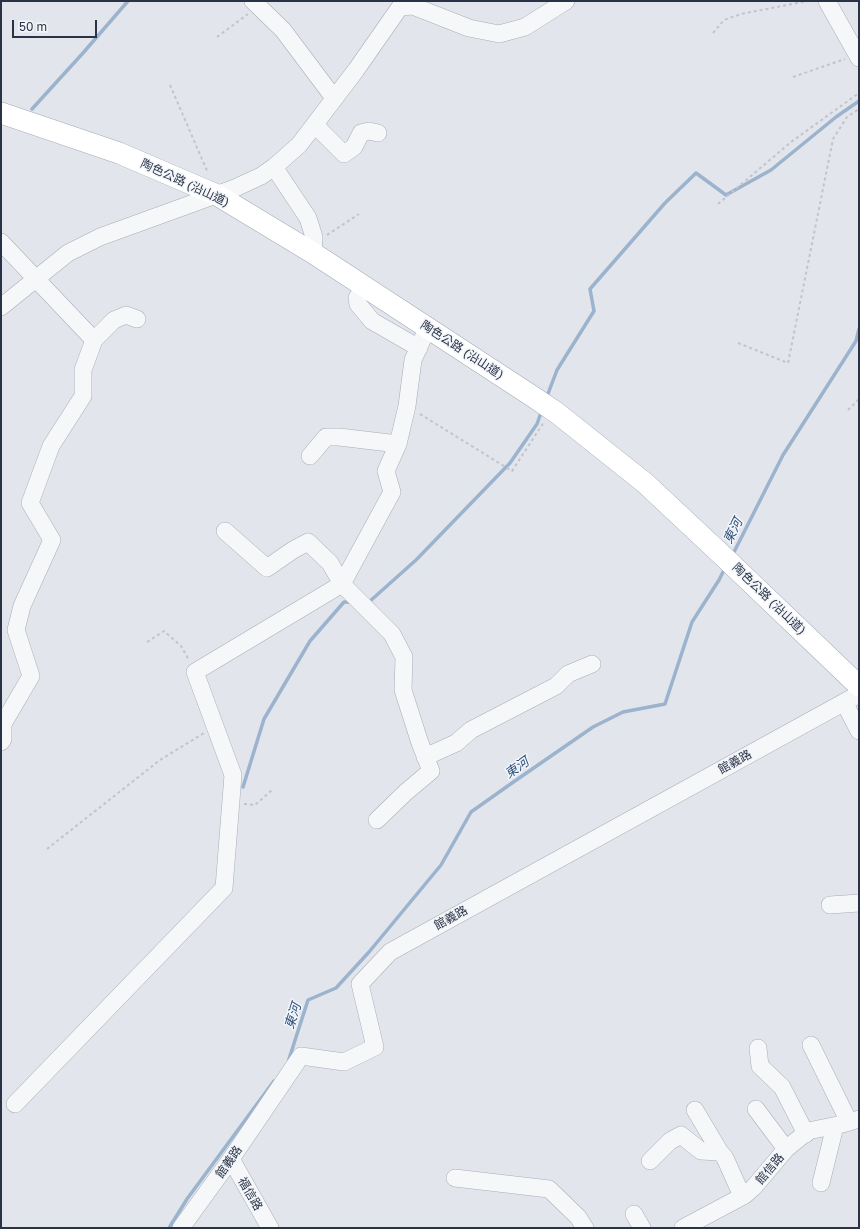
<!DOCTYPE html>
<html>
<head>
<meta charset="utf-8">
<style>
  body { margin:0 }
  #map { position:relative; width:860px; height:1229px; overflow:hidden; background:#e2e6ec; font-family:"Golos Text",sans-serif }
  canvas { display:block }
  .frame { position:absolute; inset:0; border:2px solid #293345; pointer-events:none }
  .scale { position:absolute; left:12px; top:20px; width:85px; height:18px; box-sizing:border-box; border:2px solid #293345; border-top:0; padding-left:5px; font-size:12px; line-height:14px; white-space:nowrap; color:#293345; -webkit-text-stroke:3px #f2f5f9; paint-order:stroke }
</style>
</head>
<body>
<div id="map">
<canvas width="860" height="1229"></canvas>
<div class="frame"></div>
<div class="scale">50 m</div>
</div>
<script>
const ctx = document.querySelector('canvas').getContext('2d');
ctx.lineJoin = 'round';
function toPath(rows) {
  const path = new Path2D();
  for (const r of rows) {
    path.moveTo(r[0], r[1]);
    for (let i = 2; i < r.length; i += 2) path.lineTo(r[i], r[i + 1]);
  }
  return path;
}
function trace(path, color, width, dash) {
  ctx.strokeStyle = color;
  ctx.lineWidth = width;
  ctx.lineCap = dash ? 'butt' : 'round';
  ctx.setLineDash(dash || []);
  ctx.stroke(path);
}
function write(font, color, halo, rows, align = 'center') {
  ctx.font = font + ' "Golos Text","Noto Sans TC",sans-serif';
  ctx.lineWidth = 3;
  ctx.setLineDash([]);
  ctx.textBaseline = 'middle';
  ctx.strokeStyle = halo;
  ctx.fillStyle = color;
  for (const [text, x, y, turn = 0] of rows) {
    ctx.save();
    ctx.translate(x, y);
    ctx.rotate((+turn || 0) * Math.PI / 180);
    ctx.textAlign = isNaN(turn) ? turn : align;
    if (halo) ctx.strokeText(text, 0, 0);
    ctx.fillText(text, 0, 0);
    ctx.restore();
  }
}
trace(toPath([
  [32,109,83,53,128,1],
  [546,399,557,370,594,311,590,289,665,203,696,173,726,195,771,170,836,117,859,101],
  [732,556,783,455,856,341,859,329],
  [368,602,369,602,416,560,510,463,537,424,542,410],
  [243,787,264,719,310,641,344,602,351,602],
  [289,1059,308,1000,336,988,369,952,441,865,471,812,512,783,593,727,623,712,665,704,692,622,719,580,725,568],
  [169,1228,187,1199,274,1081]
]), '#9cb3cd', 3.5);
const minor = toPath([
  [253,1,283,30,334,98],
  [827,1,859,58],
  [315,125,344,154,354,147,361,133,369,131,378,133],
  [274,167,308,218,314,237,313,253],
  [1,242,94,340,83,370,83,396,51,446,30,503,52,540,22,606,16,630,31,676,3,724,3,739,1,742],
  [364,286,357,298,358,304,372,321,419,348],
  [1,307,68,253,100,237,235,188,261,176,274,167,299,145,356,70,400,7,413,6,469,28,499,34,525,27,566,1],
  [94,340,114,320,126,315,137,319],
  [310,456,326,437,339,437,398,444],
  [225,531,267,568,293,550,308,542,330,563,342,584,392,634,404,657,403,690,420,743,431,771,406,792,377,820],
  [844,702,859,731],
  [425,757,456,743,471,730,556,686,568,674,592,664],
  [830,905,859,903],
  [811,1045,849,1122],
  [758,1048,760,1066,782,1087,806,1134],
  [15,1104,224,888,233,775,195,672,342,584,392,492,386,471,398,444,407,406,413,360,428,327],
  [756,1109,786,1149],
  [695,1110,720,1152,725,1158,742,1196],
  [231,1159,270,1228],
  [650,1161,670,1141,681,1135,701,1151,720,1152],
  [455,1178,549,1189,578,1217,585,1228],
  [821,1183,835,1126],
  [634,1214,642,1228],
  [181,1228,231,1159,301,1056,344,1062,375,1047,360,984,390,952,859,694],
  [683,1228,745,1195,754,1187,786,1149,808,1131,843,1124,859,1119]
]);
const major = toPath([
  [1,113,119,153,217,195,313,253,535,398,557,413,645,483,723,556,859,686]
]);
trace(minor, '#a7adb7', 18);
trace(major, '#a1aab8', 22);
trace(toPath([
  [713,33,724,20,741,14,808,1],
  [217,37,248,14],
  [793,77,845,59],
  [170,85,208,173],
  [718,204,791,142,859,93],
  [327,235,359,214],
  [738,343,788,363,833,139,847,117,859,109],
  [848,410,859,399],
  [420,414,512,471,544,422],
  [147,642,164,631,181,646,189,660],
  [244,804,255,805,273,789],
  [47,849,160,760,204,733]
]), '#c1c4ca', 2, [3, 3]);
trace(minor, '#f6f7f9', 17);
trace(major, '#fff', 21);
write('12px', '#293345', '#f2f5f9', [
  ["陶色公路 (沿山道)",185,183,25],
  ["陶色公路 (沿山道)",462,350,33],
  ["陶色公路 (沿山道)",769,599,44],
  ["館義路",735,762,-29],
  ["館義路",451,918,-29],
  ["館義路",229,1162,-55],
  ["館信路",770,1169,-50],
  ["福信路",250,1194,60]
]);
write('italic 13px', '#30507c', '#f2f5f9', [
  ["東河",733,531,-63],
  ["東河",517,768,-35],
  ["東河",293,1016,-72]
]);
</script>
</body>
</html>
